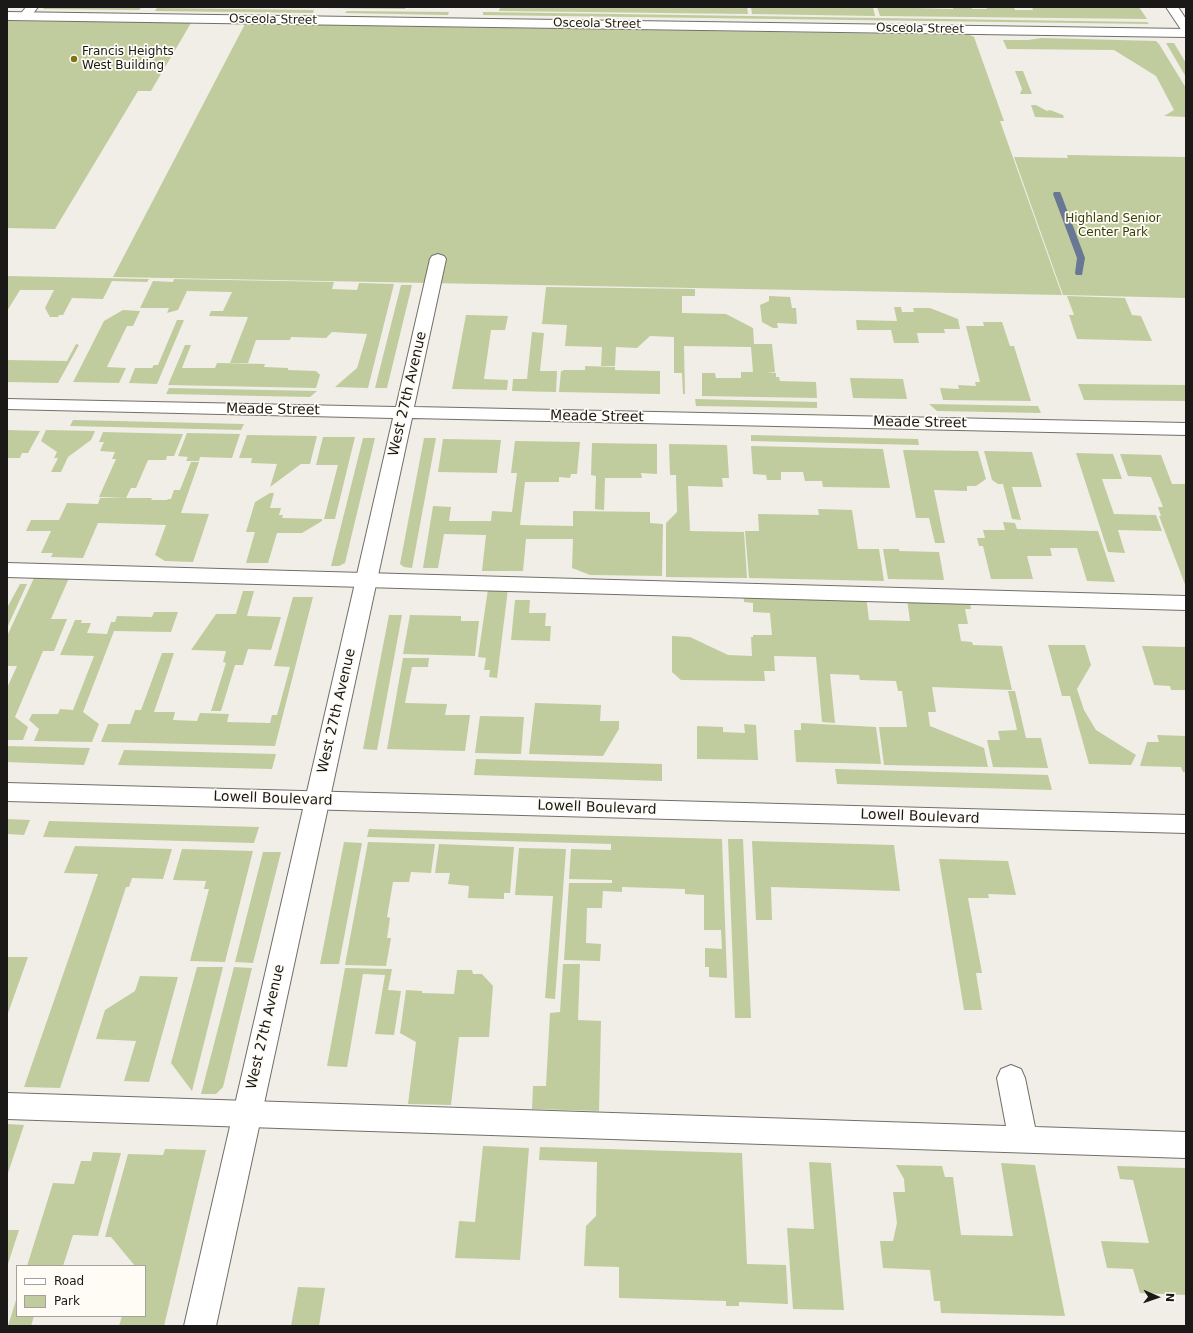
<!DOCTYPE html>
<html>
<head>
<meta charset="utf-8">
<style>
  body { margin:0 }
  #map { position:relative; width:1193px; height:1333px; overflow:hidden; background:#f1eee7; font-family:"DejaVu Sans",sans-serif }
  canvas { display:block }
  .frame { position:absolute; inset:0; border:8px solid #1a1917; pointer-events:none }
  .legend { position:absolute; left:16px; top:1265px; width:130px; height:52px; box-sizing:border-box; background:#fefcf4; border:1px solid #a3a19c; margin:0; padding:5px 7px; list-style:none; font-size:12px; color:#1a1917 }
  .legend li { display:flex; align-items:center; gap:8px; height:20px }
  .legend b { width:20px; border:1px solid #a3a19c }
  .north { position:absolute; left:1137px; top:1277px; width:40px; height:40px; -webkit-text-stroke:3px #fefcf4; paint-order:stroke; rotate:92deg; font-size:11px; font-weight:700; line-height:16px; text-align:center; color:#1a1917 }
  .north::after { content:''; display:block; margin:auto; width:14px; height:18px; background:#1a1917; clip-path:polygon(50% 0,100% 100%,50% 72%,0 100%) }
</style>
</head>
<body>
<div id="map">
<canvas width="1193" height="1333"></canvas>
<div class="frame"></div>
<ul class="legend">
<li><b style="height:5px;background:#fff"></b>Road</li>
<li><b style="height:11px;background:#c0cc9d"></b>Park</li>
</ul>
<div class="north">N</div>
</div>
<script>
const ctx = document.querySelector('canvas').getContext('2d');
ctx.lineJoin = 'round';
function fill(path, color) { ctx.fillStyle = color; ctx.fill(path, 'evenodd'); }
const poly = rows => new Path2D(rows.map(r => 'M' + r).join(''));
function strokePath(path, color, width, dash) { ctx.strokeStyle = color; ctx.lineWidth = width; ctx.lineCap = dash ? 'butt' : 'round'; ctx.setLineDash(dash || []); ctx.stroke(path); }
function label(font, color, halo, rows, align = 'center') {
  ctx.font = font + ' "DejaVu Sans",sans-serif'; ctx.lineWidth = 3.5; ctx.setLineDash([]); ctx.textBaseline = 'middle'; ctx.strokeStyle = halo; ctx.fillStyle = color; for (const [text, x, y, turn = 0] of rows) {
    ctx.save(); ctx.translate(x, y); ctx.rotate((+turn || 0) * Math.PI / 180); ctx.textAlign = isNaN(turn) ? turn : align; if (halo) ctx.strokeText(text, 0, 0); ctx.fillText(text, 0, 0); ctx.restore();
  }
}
fill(poly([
  [42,7,84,7,141,8,139,10,44,9],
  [246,7,406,7,405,9],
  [500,7,747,7,748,14,499,11],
  [751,7,873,7,875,16,752,14],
  [877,7,953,9,953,7,971,7,972,9,987,9,986,7,1005,7,1014,8,1015,10,1033,10,1032,7,1139,7,1147,19,880,16],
  [157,8,314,10,313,13,155,11],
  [347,11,449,12,448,15,345,13],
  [483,12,1147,22,1149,24,483,15],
  [7,21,191,23,151,91,138,91,55,229,7,228],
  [245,24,970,35,974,37,1004,121,1000,121,1062,295,113,277],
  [1042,38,1156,41,1159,44,1186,88,1186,117,1164,116,1174,110,1156,76,1114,50,1007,49,1003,40,1028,40],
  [1166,43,1174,43,1186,63,1186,77],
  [1015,71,1023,71,1032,94,1020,94,1022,89],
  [1031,105,1036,105,1047,111,1050,110,1063,115,1064,118,1035,117],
  [1067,155,1186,157,1186,298,1063,295,1014,157,1068,158],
  [7,276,149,279,147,282,112,281,103,299,72,298,63,315,59,315,58,317,50,317,45,308,54,290,20,290,7,311],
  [174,279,334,282,332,289,357,290,359,283,394,284,368,388,335,387,357,368,367,334,332,332,326,338,291,337,290,340,256,340,248,363,230,363,248,317,209,316,211,311,223,311,232,292,187,291,178,310,167,313,169,308,140,308,153,281,173,282],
  [401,285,412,285,387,388,375,388],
  [546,287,695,289,695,296,682,296,682,313,726,314,753,328,754,344,772,344,775,372,766,372,776,373,776,377,779,377,780,381,816,382,817,398,702,396,702,373,715,373,716,378,741,378,741,372,753,372,751,347,684,346,685,394,683,394,682,373,674,373,674,337,650,336,637,348,616,347,615,366,601,366,602,347,565,346,567,325,542,324],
  [769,296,790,297,792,308,796,308,797,324,777,323,778,328,773,328,762,322,760,305,769,301],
  [1067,296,1125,298,1132,315,1141,316,1152,341,1077,339,1069,315,1074,315],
  [894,307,901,307,902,312,914,312,913,308,930,308,958,319,960,329,944,329,945,333,917,333,919,343,894,343,891,330,857,330,856,320,897,321],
  [123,310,140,311,133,326,127,326,107,367,126,368,119,383,73,382,104,321],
  [466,315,508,316,505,330,491,330,484,379,508,380,507,390,452,389],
  [177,320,184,320,157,384,129,383,135,368,152,368,154,365,158,365],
  [983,322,1002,322,1010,346,1014,346,1031,401,943,400,940,388,959,389,958,385,976,386,975,382,980,382,966,326,984,326],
  [532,332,544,333,540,371,557,371,556,392,512,391,513,379,527,379],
  [76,344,79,345,58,383,7,382,7,360,67,361],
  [185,345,191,345,182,368,215,368,217,363,265,364,264,367,288,368,288,370,316,371,320,375,316,388,168,385],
  [585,366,615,367,615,370,660,371,660,394,559,392,561,371,563,371,563,370,585,370],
  [850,378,903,379,907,399,853,398],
  [1078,384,1186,385,1186,401,1084,400],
  [169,388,317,391,310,397,166,394],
  [695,399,817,402,817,408,696,406],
  [929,404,1038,406,1041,413,937,411],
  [73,420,244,424,241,430,70,426],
  [7,430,40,431,28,453,22,453,20,458,7,458],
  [46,430,95,431,91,440,68,457,61,472,51,472,58,458,54,458,57,452,41,441],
  [103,432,183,434,174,456,167,456,166,460,148,460,136,488,131,488,126,498,152,498,151,500,167,500,168,499,171,499,174,490,180,490,191,462,199,462,181,513,209,514,193,562,165,561,155,555,166,525,98,523,83,558,51,557,53,553,41,553,51,531,26,531,31,520,59,520,67,503,98,504,100,498,126,498,99,497,116,459,112,459,115,452,100,451,104,442,99,442],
  [187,433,240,434,232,458,200,457,199,461,186,461,188,457,178,456],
  [247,435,317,436,310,464,301,464,270,487,277,464,251,463,252,458,239,458],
  [751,435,918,439,919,445,751,441],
  [323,437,355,437,335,519,324,519,338,465,316,465],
  [363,438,375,438,345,563,339,566,331,566],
  [424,438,436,438,412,568,404,567,400,564],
  [443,439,501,440,497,473,438,472],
  [515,441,580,442,577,474,571,474,570,478,559,477,559,482,525,482,520,525,573,526,573,511,650,512,650,523,663,524,662,576,590,575,572,568,573,539,526,539,523,571,482,571,486,535,444,534,438,568,423,568,433,506,451,507,449,521,491,521,492,511,512,512,517,473,511,473],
  [592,443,657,444,657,474,641,473,642,478,605,478,604,510,595,509,596,476,591,475],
  [669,444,727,445,729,478,722,478,723,487,688,486,690,531,744,532,747,578,666,577,666,523,677,512,676,475,670,475],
  [751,446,883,449,890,488,823,487,822,481,805,481,803,472,781,472,781,480,767,480,766,475,753,474],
  [903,450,978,451,986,479,976,486,967,486,967,491,934,490,945,543,935,543,929,518,916,518],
  [984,451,1032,452,1042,487,1012,487,1021,520,1012,519,1003,484,998,484,992,480],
  [1076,453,1113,454,1122,479,1102,479,1114,514,1156,515,1162,531,1118,530,1125,553,1108,552],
  [1120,454,1161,455,1172,484,1186,484,1186,587,1159,516,1161,516,1158,507,1163,507,1151,477,1128,476],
  [270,493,274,493,270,508,281,508,279,515,283,515,282,518,322,519,322,521,302,533,277,533,268,563,246,563,255,532,246,532,255,502],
  [818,509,852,510,858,549,879,549,884,581,749,578,745,531,759,531,758,514,819,515],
  [1003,522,1015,523,1017,529,1098,531,1115,582,1087,581,1077,548,1050,548,1052,556,1027,556,1033,579,991,579,983,546,979,546,977,538,985,538,983,530,1005,530],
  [883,549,899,549,899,551,939,552,944,580,888,579],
  [34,578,69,578,51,619,67,619,54,651,43,651,15,717,28,727,23,740,7,740,7,688,17,666,7,666,7,636],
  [20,584,27,584,7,628,7,608],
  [488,589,508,589,497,678,489,677,490,670,484,670,486,658,478,657],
  [243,591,254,591,247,616,281,617,271,650,248,649,243,665,235,665,221,711,211,711,226,663,223,662,226,651,191,650,216,614,236,614],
  [743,593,866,596,869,620,910,621,907,599,970,601,971,609,965,609,968,624,958,624,961,641,972,642,973,645,1002,646,1012,690,932,687,936,712,928,712,930,726,984,748,988,767,884,765,879,727,907,727,902,691,898,691,896,681,860,680,859,675,830,674,835,723,822,722,816,657,774,656,775,671,764,671,765,681,681,680,672,672,672,636,690,637,728,655,752,656,751,637,753,637,753,635,772,635,770,613,753,612,753,603,744,602],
  [293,597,313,597,275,746,101,742,108,724,130,724,135,710,141,710,162,653,174,653,154,712,175,712,173,720,197,721,200,713,229,714,227,722,270,723,272,715,277,715,290,667,274,666],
  [515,600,530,600,529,613,546,613,545,626,551,626,550,641,511,640],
  [154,612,178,612,171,632,114,631,83,712,99,724,92,742,34,741,39,729,29,720,32,714,58,714,60,709,73,710,94,656,60,655,75,620,82,620,81,623,91,623,87,633,107,634,111,622,115,622,117,616,152,617],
  [389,615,402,615,377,750,363,749],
  [410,615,461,616,461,621,479,621,475,656,403,654],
  [1048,645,1085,645,1091,665,1077,689,1084,710,1096,730,1136,755,1131,765,1089,764,1070,696,1062,696],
  [1142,646,1186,647,1186,690,1171,690,1170,686,1154,685],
  [403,658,429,658,428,667,412,667,405,703,447,704,445,715,470,715,465,751,387,749],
  [1008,691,1015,691,1026,738,1041,738,1048,768,993,767,987,740,1000,740,998,731,1017,730],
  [535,703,601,705,600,721,619,721,619,729,603,756,529,754],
  [480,716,524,717,521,754,475,753],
  [801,723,876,727,881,764,796,762,794,730,801,730],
  [744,724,756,725,758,760,697,759,697,726,723,727,723,732,745,733],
  [1157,735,1186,736,1186,772,1183,772,1181,767,1140,766,1147,742,1159,742],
  [7,746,90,748,84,765,7,762],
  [124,750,276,754,272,769,118,765],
  [476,759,662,764,662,781,474,775],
  [835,769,1048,775,1052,790,837,784],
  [7,819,30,820,24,835,7,834],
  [49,821,259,827,254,843,43,837],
  [369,829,722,839,727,978,709,977,709,967,705,967,705,948,722,949,721,930,704,930,704,895,685,894,685,889,622,887,622,892,603,891,602,908,587,908,586,943,601,944,600,961,564,960,569,883,612,883,612,880,569,879,571,849,611,850,611,844,367,837],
  [728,839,743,839,751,1018,735,1018],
  [752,841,894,845,900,891,771,887,772,920,756,920],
  [344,842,362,843,339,964,320,964],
  [368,842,435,844,431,873,411,872,409,882,393,882,387,917,390,918,387,938,391,938,386,966,345,965],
  [439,844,514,847,510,893,504,893,504,899,468,898,469,886,448,884,450,873,435,873],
  [75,846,172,849,163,879,132,878,129,887,126,887,60,1088,24,1087,98,874,64,873],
  [519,848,566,849,555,999,545,998,553,896,515,895],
  [182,849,253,851,225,962,190,961,209,889,204,889,206,881,173,880],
  [263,852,281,852,253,963,235,962],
  [939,859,1008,861,1016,895,988,894,989,898,968,898,982,973,976,973,982,1010,964,1010],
  [7,957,28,957,7,1016],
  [563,964,580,964,578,1020,601,1021,599,1111,532,1109,533,1086,546,1086,550,1013,560,1012],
  [197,967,223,967,192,1091,171,1063],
  [234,967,252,968,223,1087,216,1094,201,1094],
  [345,968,392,969,388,990,401,991,394,1035,375,1034,385,975,363,974,347,1067,327,1066],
  [457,970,472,970,473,974,482,974,493,986,489,1037,459,1037,451,1105,408,1104,416,1042,400,1033,406,990,422,991,422,993,454,994],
  [140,976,178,977,149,1082,124,1081,136,1041,96,1039,105,1010,135,991],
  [7,1124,24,1125,7,1176],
  [483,1146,529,1148,520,1260,455,1258,459,1221,475,1222],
  [540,1147,742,1153,747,1264,786,1265,788,1304,739,1302,739,1306,726,1306,726,1301,619,1298,619,1267,584,1266,586,1226,596,1216,597,1162,539,1160],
  [165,1149,206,1150,164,1326,119,1326,122,1316,145,1316,145,1266,135,1266,111,1237,105,1237,128,1154,163,1155],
  [93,1152,121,1153,98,1236,73,1235,63,1266,27,1266,53,1183,74,1184,81,1161,91,1161],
  [809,1162,831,1163,844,1310,793,1309,787,1228,814,1229],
  [1001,1163,1035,1165,1065,1316,941,1313,940,1301,934,1301,930,1270,883,1268,880,1241,893,1241,897,1223,893,1192,905,1192,904,1179,896,1165,942,1166,945,1177,953,1177,961,1235,1013,1236],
  [1117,1166,1186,1168,1186,1295,1140,1293,1133,1269,1107,1268,1101,1241,1149,1243,1133,1180,1120,1179],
  [7,1230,19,1230,7,1267],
  [298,1287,325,1288,319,1326,291,1326],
  [17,1297,17,1316,34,1316,31,1326,8,1326]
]), '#c0cc9d');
fill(poly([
  [1054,192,1060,192,1061,194,1085,258,1082,275,1076,275,1075,273,1077,258,1053,194,1054,192]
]), '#687894');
const service = poly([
  [26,7,38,7,28,20,20,20,18,17,26,7],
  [7,563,1186,596,1186,610,7,577,7,563],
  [1011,1065,1021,1069,1025,1078,1035,1127,1186,1132,1186,1158,7,1119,7,1093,1006,1126,997,1078,1001,1069,1011,1065]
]);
const minor = poly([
  [7,12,1186,29,1186,37,7,20,7,12],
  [438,254,444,256,446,259,414,407,1186,423,1186,435,412,418,216,1326,184,1326,393,418,7,409,7,399,396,407,430,259,432,256,438,254]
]);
const tertiary = poly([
  [1166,7,1178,7,1186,19,1186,32,1182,31,1166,7],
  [7,783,1186,815,1186,833,7,801,7,783]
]);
strokePath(service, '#716f68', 2);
strokePath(minor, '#716f68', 2);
strokePath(tertiary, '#716f68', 2);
fill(service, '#fff');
fill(minor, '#fff');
fill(tertiary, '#fff');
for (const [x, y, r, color] of [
  [74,59,4,"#827315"]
]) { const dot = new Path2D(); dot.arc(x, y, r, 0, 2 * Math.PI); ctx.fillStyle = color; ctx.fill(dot); strokePath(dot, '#fefcf4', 1.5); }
label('12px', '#1a1917', '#fefcf4', [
  ["Osceola Street",273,20,1],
  ["Osceola Street",597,24,1],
  ["Osceola Street",920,29,1]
]);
label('12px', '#1a1917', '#fefcf4', [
  ["Francis Heights",82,52],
  ["West Building",82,66]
], 'left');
label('12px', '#353f06', '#fefcf4', [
  ["Highland Senior",1113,219],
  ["Center Park",1113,233]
]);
label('14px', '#1a1917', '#fefcf4', [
  ["West 27th Avenue",408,394,-77],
  ["Meade Street",273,410,1],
  ["Meade Street",597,417,1],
  ["Meade Street",920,423,1],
  ["West 27th Avenue",337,711,-77],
  ["Lowell Boulevard",273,799,2],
  ["Lowell Boulevard",597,808,2],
  ["Lowell Boulevard",920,817,2],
  ["West 27th Avenue",266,1027,-77]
]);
</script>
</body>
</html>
